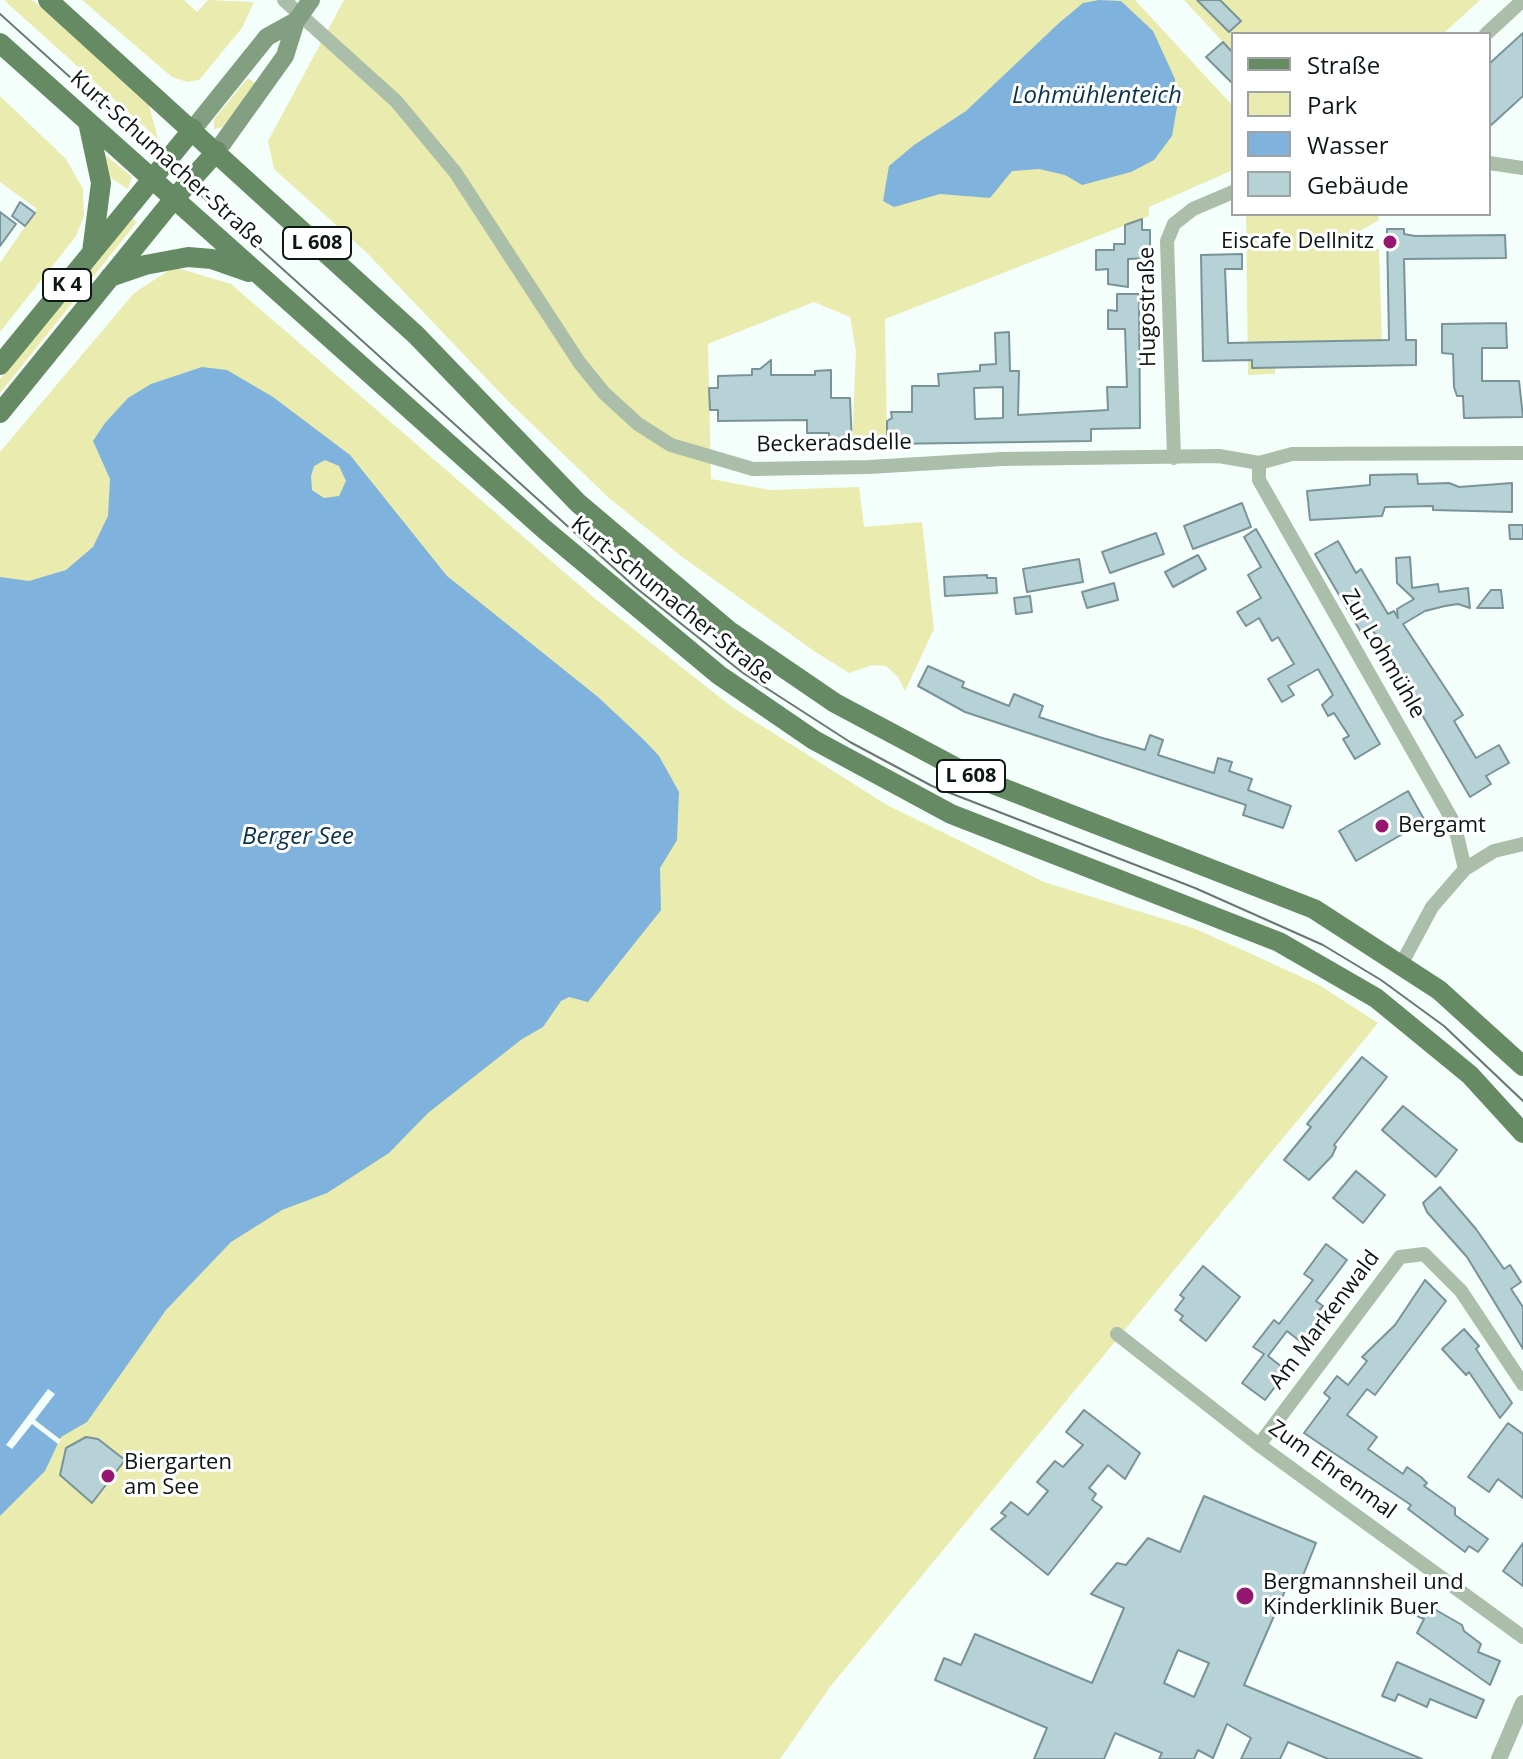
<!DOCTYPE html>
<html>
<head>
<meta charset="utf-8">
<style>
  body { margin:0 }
  #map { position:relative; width:1523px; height:1759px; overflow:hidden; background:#f4fffc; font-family:"Open Sans",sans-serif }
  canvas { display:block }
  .legend { position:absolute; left:1231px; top:32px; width:260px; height:184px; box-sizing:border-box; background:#fff; border:2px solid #9ea2a1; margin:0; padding:10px 14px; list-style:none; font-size:24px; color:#0d1714 }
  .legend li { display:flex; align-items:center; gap:16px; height:40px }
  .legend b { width:40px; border:2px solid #9ea2a1 }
</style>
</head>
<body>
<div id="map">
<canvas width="1523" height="1759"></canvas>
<ul class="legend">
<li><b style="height:10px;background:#668a64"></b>Straße</li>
<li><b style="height:22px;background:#e9ecae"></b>Park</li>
<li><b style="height:22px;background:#7fb2dc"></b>Wasser</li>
<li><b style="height:22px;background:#b6d2d7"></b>Gebäude</li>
</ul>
</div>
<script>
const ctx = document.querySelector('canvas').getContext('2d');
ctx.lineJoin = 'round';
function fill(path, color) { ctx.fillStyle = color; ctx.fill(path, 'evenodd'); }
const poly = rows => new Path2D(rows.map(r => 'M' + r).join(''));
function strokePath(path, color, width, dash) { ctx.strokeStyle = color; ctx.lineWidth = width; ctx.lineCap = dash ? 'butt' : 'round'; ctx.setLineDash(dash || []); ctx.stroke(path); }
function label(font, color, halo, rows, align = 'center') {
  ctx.font = font + ' "Open Sans",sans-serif'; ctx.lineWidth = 6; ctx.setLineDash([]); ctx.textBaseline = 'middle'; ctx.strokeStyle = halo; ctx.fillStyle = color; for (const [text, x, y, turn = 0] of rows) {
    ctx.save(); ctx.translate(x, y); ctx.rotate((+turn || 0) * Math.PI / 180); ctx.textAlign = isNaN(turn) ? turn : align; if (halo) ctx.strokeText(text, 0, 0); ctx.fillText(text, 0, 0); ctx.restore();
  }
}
fill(poly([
  [4,0,31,0,42,7,149,105,158,139],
  [82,0,184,0,197,12,208,0,254,2,242,28,199,80,187,82,172,77],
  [344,0,1135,0,1233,106,1233,170,1149,207,1149,216,885,319,887,444,852,445,856,351,850,317,814,302,708,344,711,479,770,490,859,487,864,527,922,522,934,629,905,691,898,677,886,666,872,665,849,673,814,651,681,556,609,498,507,400,366,252,274,169,268,141],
  [1184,0,1480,0,1443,34,1233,34,1233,79,1230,75,1226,79,1207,58,1223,42],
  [248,78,255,83,223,127,214,129,214,119],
  [0,96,66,159,83,189,84,216,76,236,0,332,0,263,37,209,0,182],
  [103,153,132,177,128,189,106,175],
  [1246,214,1378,214,1379,220,1358,232,1357,250,1379,249,1382,341,1275,367,1275,374,1248,375],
  [132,218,137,222,0,393,0,379],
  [174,267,231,284,593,597,732,707,887,805,1044,882,1193,928,1245,951,1319,985,1378,1023,830,1687,780,1759,0,1759,0,452,134,293]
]), '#e9ecae');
fill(poly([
  [1099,0,1121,1,1153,31,1175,79,1177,107,1172,136,1154,160,1131,172,1082,185,1065,175,1039,169,1012,171,990,198,940,194,894,207,883,201,889,166,914,145,966,111,1059,23,1083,3],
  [202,367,227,370,273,397,350,455,447,576,598,697,644,740,659,756,679,792,677,840,660,868,661,910,588,1002,569,997,561,1001,543,1027,522,1039,428,1113,389,1153,327,1193,282,1210,231,1242,166,1310,87,1422,61,1437,45,1471,0,1516,0,577,29,581,66,570,93,547,108,516,110,479,93,441,105,423,128,398,151,384],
  [325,460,339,466,346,481,339,496,324,498,312,490,311,476,314,466]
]), '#7fb2dc');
fill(poly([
  [48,1389,55,1394,35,1420,61,1440,58,1444,32,1424,12,1449,6,1445]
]), '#f4fffc');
const building = poly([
  [1197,0,1220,0,1241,21,1229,32,1197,0],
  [1523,33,1523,96,1489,127,1489,64,1523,33],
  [1223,42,1233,53,1233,84,1206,57,1223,42],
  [20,202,35,213,25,226,12,216,20,202],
  [0,212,16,224,0,246,0,212],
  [1142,219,1142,230,1150,230,1150,258,1128,259,1128,287,1108,284,1108,269,1096,270,1096,250,1114,250,1114,244,1125,244,1125,225,1142,219],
  [1387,229,1404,229,1404,234,1415,236,1505,235,1506,258,1404,259,1406,340,1416,340,1416,365,1252,368,1252,360,1203,361,1201,255,1242,254,1242,269,1225,269,1228,343,1389,340,1387,229],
  [1117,294,1139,294,1140,428,1091,429,1091,441,887,444,887,421,892,418,891,412,912,412,912,386,939,386,938,374,980,371,980,365,996,364,995,333,1009,332,1010,371,1019,371,1018,415,1108,410,1107,387,1127,387,1125,329,1108,329,1108,310,1117,311,1117,294],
  [1003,387,1003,418,975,419,974,388,1003,387],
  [1506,323,1507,348,1482,348,1482,381,1519,381,1523,417,1464,418,1463,396,1457,396,1454,387,1453,354,1442,353,1442,324,1506,323],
  [771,360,771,375,815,375,815,371,831,370,831,398,850,398,852,445,829,445,829,433,807,433,807,420,718,421,718,410,710,410,709,388,718,388,718,376,752,375,752,369,760,369,771,360],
  [1417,474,1418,484,1449,483,1459,487,1512,483,1512,512,1433,510,1433,506,1385,507,1382,516,1310,520,1307,491,1370,485,1370,475,1417,474],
  [1242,503,1251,527,1193,549,1184,526,1242,503],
  [1509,525,1523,525,1523,539,1510,539,1509,525],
  [1256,529,1380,744,1355,759,1343,739,1349,736,1334,713,1328,716,1322,705,1333,695,1318,669,1288,686,1294,695,1282,702,1268,679,1294,664,1278,637,1272,641,1259,618,1246,626,1237,612,1261,598,1248,575,1261,567,1244,537,1256,529],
  [1156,533,1164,554,1110,573,1102,552,1156,533],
  [1338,541,1356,573,1361,569,1388,614,1394,611,1398,618,1397,609,1414,599,1397,583,1396,558,1410,557,1412,588,1438,584,1439,592,1468,588,1470,608,1458,604,1445,606,1425,611,1403,624,1463,715,1454,721,1476,758,1499,745,1509,763,1486,776,1491,784,1470,797,1372,629,1362,634,1315,554,1338,541],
  [1198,555,1206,569,1173,587,1165,572,1198,555],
  [1079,559,1083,582,1027,592,1023,569,1079,559],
  [987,575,987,578,996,578,997,593,945,596,944,577,987,575],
  [1114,583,1118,600,1087,608,1082,592,1114,583],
  [1491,590,1501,590,1503,608,1477,608,1491,590],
  [1030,596,1032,612,1016,614,1014,598,1030,596],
  [928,666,964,682,962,687,1009,706,1014,694,1043,706,1039,717,1099,737,1145,750,1150,735,1163,740,1158,755,1214,773,1218,758,1232,762,1229,771,1252,779,1248,790,1291,806,1283,828,1243,815,1246,805,965,712,918,686,928,666],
  [1408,791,1425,821,1356,861,1339,831,1408,791],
  [1362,1057,1387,1077,1334,1145,1336,1147,1332,1156,1309,1180,1284,1160,1311,1127,1307,1124,1362,1057],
  [1403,1106,1457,1150,1436,1177,1382,1130,1403,1106],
  [1356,1171,1385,1195,1363,1223,1333,1198,1356,1171],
  [1440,1187,1476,1229,1504,1269,1510,1265,1521,1282,1511,1289,1523,1307,1523,1349,1467,1257,1427,1212,1423,1203,1440,1187],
  [1326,1244,1347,1260,1316,1301,1323,1306,1318,1312,1327,1319,1306,1346,1287,1331,1268,1356,1287,1371,1265,1400,1242,1383,1264,1354,1253,1347,1274,1320,1279,1324,1313,1280,1304,1274,1326,1244],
  [1203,1266,1240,1297,1206,1341,1180,1320,1183,1316,1175,1310,1184,1298,1180,1295,1203,1266],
  [1425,1280,1446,1301,1375,1395,1367,1389,1347,1415,1377,1437,1368,1449,1403,1474,1407,1467,1421,1477,1427,1483,1424,1486,1455,1508,1455,1515,1488,1539,1478,1552,1469,1546,1465,1552,1408,1509,1411,1505,1304,1433,1330,1398,1324,1393,1337,1376,1348,1385,1367,1361,1362,1357,1395,1325,1425,1280],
  [1464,1329,1479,1346,1476,1349,1512,1403,1500,1418,1469,1372,1466,1375,1442,1349,1464,1329],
  [1084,1410,1140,1453,1125,1479,1108,1465,1089,1488,1096,1494,1092,1500,1102,1507,1048,1575,991,1529,1006,1516,1001,1513,1011,1502,1028,1515,1048,1491,1037,1482,1055,1461,1063,1467,1083,1445,1066,1432,1084,1410],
  [1508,1423,1523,1434,1523,1498,1498,1479,1489,1492,1468,1477,1508,1423],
  [86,1437,98,1439,125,1460,92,1503,60,1475,66,1448,86,1437],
  [1204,1496,1316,1543,1300,1583,1290,1579,1244,1685,1422,1759,1328,1759,1288,1742,1280,1759,1241,1759,1251,1738,1227,1724,1213,1758,1198,1750,1194,1759,1159,1759,1162,1753,1115,1733,1104,1759,1034,1759,1047,1728,935,1680,944,1658,961,1665,975,1634,1092,1683,1124,1608,1091,1594,1117,1563,1126,1565,1148,1538,1180,1552,1204,1496],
  [1178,1650,1209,1663,1194,1697,1164,1683,1178,1650],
  [1523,1543,1523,1586,1503,1571,1523,1543],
  [1422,1602,1462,1625,1464,1631,1481,1644,1478,1652,1500,1661,1490,1685,1417,1633,1424,1619,1417,1616,1422,1602],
  [1397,1662,1484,1700,1476,1718,1430,1699,1427,1707,1398,1694,1395,1701,1382,1696,1397,1662]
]);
fill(building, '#b6d2d7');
strokePath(building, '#799398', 2);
strokePath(poly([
  [284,0,396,101,455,172,579,362,604,393,638,424,671,445,753,469,869,467,1002,459,1219,456,1259,463,1292,454,1523,453],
  [1486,34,1523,0],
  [1489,163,1523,168],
  [1174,458,1167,241,1174,224,1193,209,1233,192],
  [1259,463,1259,480,1454,823,1465,869],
  [1402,963,1432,907,1465,869,1494,851,1523,844],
  [1117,1334,1259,1445,1523,1637],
  [1259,1445,1400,1257,1424,1254,1461,1291,1523,1384]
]), '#aabea9', 14);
strokePath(poly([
  [1499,1759,1523,1703]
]), '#aabea9', 16);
strokePath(poly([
  [193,129,267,37,296,21],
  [217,151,285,56,296,21,311,0]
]), '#82a081', 18);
strokePath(poly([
  [48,0,416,335,578,503,728,630,835,703,972,776,1314,909,1439,990,1523,1066],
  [0,43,544,529,719,675,814,740,951,814,1279,942,1376,998,1470,1075,1523,1133],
  [88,122,101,183,92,252],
  [110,277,145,265,188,257,212,259,249,272],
  [0,365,193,129],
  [0,413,173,200,217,151]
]), '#668a64', 20);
strokePath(poly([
  [0,14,635,587,743,673,850,742,932,786,1195,888,1323,945,1381,980,1444,1026,1523,1101]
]), '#6b7572', 2);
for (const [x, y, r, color] of [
  [1390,242,8,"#951770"],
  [1382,826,8,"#951770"],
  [108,1476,8,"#951770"],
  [1245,1596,10,"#951770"]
]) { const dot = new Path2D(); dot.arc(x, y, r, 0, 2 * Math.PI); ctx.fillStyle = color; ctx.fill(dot); strokePath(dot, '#fff', 3); }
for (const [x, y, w] of [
  [317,243,68],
  [67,285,48],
  [971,776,68]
]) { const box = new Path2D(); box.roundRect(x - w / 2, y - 16, w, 32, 6); ctx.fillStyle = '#fff'; ctx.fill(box); strokePath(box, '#0d1714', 2); }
label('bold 20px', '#0d1714', null, [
  ["L 608",317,243],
  ["K 4",67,285],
  ["L 608",971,776]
]);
label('22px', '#0d1714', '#fff', [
  ["Kurt-Schumacher-Straße",167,160,42],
  ["Hugostraße",1148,307,-91],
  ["Beckeradsdelle",834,444,-1],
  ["Kurt-Schumacher-Straße",672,601,39],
  ["Zur Lohmühle",1383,654,60],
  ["Am Markenwald",1325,1320,-53],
  ["Zum Ehrenmal",1332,1470,36]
]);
label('22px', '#0d1714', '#fff', [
  ["Eiscafe Dellnitz",1374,242,"right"],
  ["Bergamt",1398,826],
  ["Biergarten",124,1463],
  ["am See",124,1488],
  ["Bergmannsheil und",1263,1583],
  ["Kinderklinik Buer",1263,1608]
], 'left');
label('italic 24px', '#09324f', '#fff', [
  ["Lohmühlenteich",1097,96],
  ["Berger See",298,837]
]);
</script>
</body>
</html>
